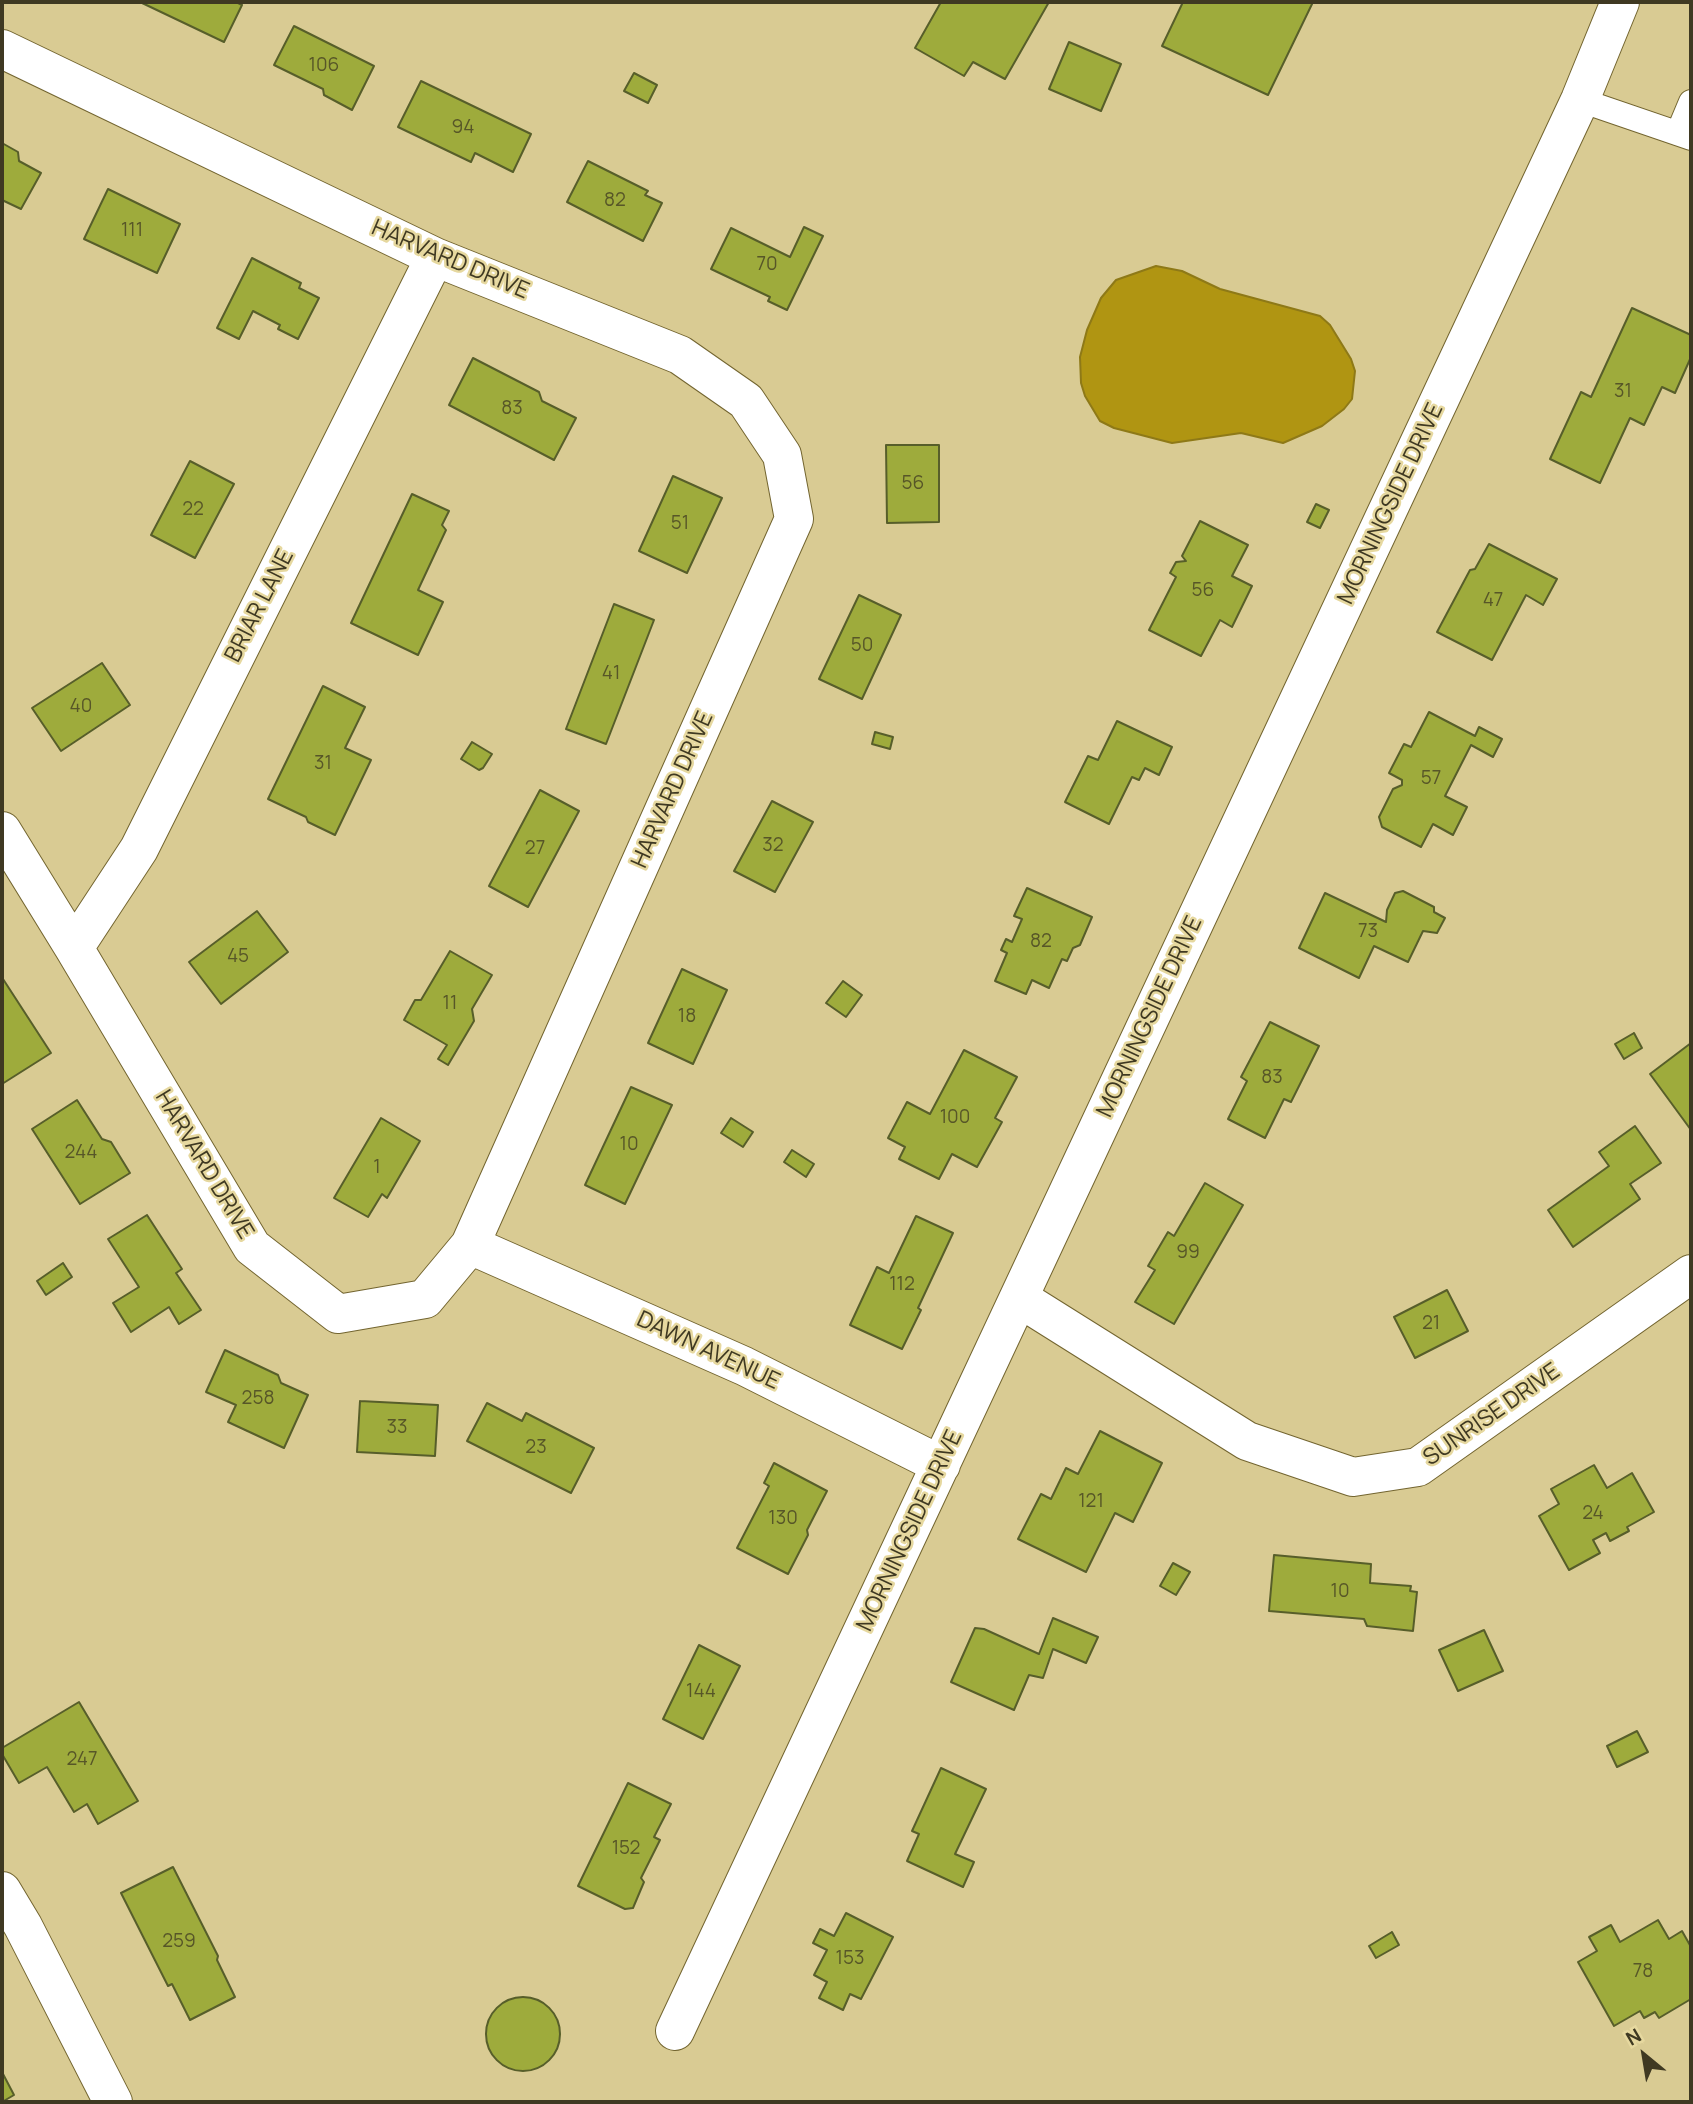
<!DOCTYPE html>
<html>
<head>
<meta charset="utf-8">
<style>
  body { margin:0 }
  #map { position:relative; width:1693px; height:2104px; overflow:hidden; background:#d9cb93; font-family:Manrope,sans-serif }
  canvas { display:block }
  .frame { position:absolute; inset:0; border:4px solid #3f3922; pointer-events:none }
  .north { position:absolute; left:1609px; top:2020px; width:70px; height:70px; -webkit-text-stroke:5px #e6d89f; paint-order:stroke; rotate:330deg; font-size:19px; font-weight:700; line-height:28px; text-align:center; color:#3f3922 }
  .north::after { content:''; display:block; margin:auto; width:24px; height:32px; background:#3f3922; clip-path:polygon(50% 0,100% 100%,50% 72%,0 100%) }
</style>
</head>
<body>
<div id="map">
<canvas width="1693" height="2104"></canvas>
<div class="frame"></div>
<div class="north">N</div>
</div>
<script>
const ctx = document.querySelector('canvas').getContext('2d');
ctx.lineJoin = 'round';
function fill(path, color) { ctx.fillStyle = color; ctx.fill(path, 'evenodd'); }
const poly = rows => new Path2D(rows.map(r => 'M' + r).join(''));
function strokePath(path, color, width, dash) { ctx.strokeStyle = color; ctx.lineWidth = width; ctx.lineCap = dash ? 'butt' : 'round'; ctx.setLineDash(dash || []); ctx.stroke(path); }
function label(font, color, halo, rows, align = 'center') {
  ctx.font = font + ' Manrope,sans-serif'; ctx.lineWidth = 5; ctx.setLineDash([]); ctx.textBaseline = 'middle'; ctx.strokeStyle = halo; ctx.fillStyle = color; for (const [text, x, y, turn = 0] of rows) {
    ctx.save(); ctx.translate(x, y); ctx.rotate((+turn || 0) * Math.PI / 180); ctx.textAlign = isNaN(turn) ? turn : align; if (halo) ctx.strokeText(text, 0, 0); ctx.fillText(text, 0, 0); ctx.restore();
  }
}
const water = poly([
  [1156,266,1182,271,1220,289,1320,316,1330,325,1351,359,1355,371,1352,399,1344,409,1322,426,1283,443,1241,433,1172,443,1114,428,1100,421,1085,396,1081,383,1080,357,1087,330,1101,298,1116,280,1156,266]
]);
fill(water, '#b09512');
strokePath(water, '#8e7917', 2);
const building = poly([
  [140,2,236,2,242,5,224,42,140,2],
  [941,2,1049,2,1005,79,973,62,964,76,915,48,941,2],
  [1183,2,1313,2,1268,95,1162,46,1183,2],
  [294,26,374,66,352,110,324,95,323,89,274,65,294,26],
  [1069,42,1121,64,1101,111,1049,89,1069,42],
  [634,73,657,85,648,103,624,91,634,73],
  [421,81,531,134,513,172,475,153,471,162,398,127,421,81],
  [2,143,18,152,19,161,41,173,21,209,2,200,2,143],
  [588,161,648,191,645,195,662,203,643,241,567,202,588,161],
  [108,189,180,224,157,273,84,239,108,189],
  [804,227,823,236,787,310,768,301,770,297,711,269,731,228,790,257,804,227],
  [252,258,301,283,299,288,319,298,298,339,278,329,280,325,253,311,239,339,217,328,252,258],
  [1632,308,1691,335,1691,357,1675,393,1662,387,1644,425,1630,418,1600,483,1550,459,1581,392,1591,397,1632,308],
  [473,358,539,392,542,401,576,418,554,460,449,405,473,358],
  [886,445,939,445,939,522,887,523,886,445],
  [190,461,234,484,195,558,151,535,190,461],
  [673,476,722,498,687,573,639,551,673,476],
  [412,494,449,511,442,525,446,530,418,590,443,602,418,655,351,623,412,494],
  [1316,504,1329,510,1320,528,1307,522,1316,504],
  [1200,521,1248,545,1232,576,1252,586,1232,627,1220,620,1201,656,1149,630,1176,577,1170,573,1176,562,1186,561,1182,556,1200,521],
  [1489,544,1557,579,1543,605,1526,595,1492,660,1437,632,1470,570,1475,569,1489,544],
  [859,595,901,615,862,699,819,679,859,595],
  [614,604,654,620,606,744,566,729,614,604],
  [102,663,130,705,61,751,32,708,102,663],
  [323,686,365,707,345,748,371,760,335,835,308,822,306,817,268,799,323,686],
  [1429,712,1475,736,1479,727,1502,739,1493,757,1471,745,1445,796,1467,807,1453,835,1433,824,1421,847,1382,827,1379,817,1393,789,1402,785,1402,780,1389,773,1404,744,1411,747,1429,712],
  [1117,721,1172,747,1159,775,1145,768,1139,780,1132,777,1109,824,1065,802,1088,756,1098,760,1117,721],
  [875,732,893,737,890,749,872,744,875,732],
  [472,742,492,754,483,768,479,770,461,759,472,742],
  [540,790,579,811,528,907,489,886,540,790],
  [772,801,813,822,775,892,734,871,772,801],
  [1027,888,1092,917,1080,945,1073,948,1067,961,1062,959,1049,988,1032,980,1026,994,995,981,1007,953,1001,950,1006,939,1012,942,1022,919,1014,916,1027,888],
  [1403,891,1434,907,1434,912,1445,918,1437,933,1423,931,1408,962,1374,946,1359,978,1299,948,1325,893,1386,922,1387,910,1395,893,1403,891],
  [257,911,288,952,221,1004,189,962,257,911],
  [450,951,492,975,472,1009,474,1021,448,1065,438,1059,447,1045,404,1020,415,1000,421,1000,450,951],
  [682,969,727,990,693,1064,648,1043,682,969],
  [3,979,51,1053,2,1084,2,980,3,979],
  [843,981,862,995,846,1017,826,1003,843,981],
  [1270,1022,1319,1046,1291,1102,1284,1099,1265,1138,1228,1119,1247,1081,1241,1077,1270,1022],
  [1634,1033,1642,1048,1624,1059,1615,1044,1634,1033],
  [1691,1043,1691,1130,1650,1074,1691,1043],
  [964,1050,1017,1077,995,1118,1002,1122,977,1167,952,1154,939,1179,899,1159,905,1147,888,1138,907,1102,930,1114,964,1050],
  [631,1087,672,1105,625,1204,585,1185,631,1087],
  [77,1100,102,1139,111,1142,130,1173,80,1204,32,1129,77,1100],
  [381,1118,420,1141,387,1198,382,1194,368,1217,334,1198,381,1118],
  [731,1118,753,1132,743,1147,721,1133,731,1118],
  [1635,1126,1661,1163,1630,1184,1640,1199,1573,1247,1548,1210,1609,1166,1599,1152,1635,1126],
  [792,1150,814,1164,806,1177,784,1162,792,1150],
  [1205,1183,1243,1205,1174,1324,1135,1302,1155,1270,1148,1266,1168,1232,1174,1236,1205,1183],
  [147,1215,182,1269,176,1273,201,1310,179,1324,169,1307,131,1332,113,1303,139,1287,108,1239,147,1215],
  [916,1216,953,1233,918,1308,921,1310,902,1349,850,1325,877,1267,889,1273,916,1216],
  [63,1263,72,1277,46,1295,37,1281,63,1263],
  [1447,1290,1468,1331,1415,1358,1394,1317,1447,1290],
  [225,1350,278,1375,281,1383,308,1395,284,1448,228,1422,236,1405,206,1392,225,1350],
  [360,1401,438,1405,435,1456,357,1452,360,1401],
  [487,1403,522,1421,526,1413,594,1448,571,1493,467,1441,487,1403],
  [1100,1431,1162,1463,1133,1522,1115,1513,1086,1572,1018,1539,1041,1494,1051,1499,1066,1468,1078,1474,1100,1431],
  [774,1463,827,1491,807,1530,808,1535,788,1574,737,1548,769,1486,764,1483,774,1463],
  [1594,1465,1607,1488,1632,1473,1654,1512,1627,1527,1629,1531,1610,1541,1606,1533,1593,1540,1600,1553,1569,1570,1539,1516,1559,1504,1551,1489,1594,1465],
  [1274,1555,1371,1564,1370,1583,1411,1586,1410,1591,1417,1592,1413,1631,1367,1626,1364,1619,1269,1611,1274,1555],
  [1173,1563,1190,1572,1176,1595,1160,1586,1173,1563],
  [1053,1618,1098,1637,1086,1663,1053,1649,1043,1678,1029,1675,1014,1710,951,1682,975,1628,984,1629,1039,1654,1053,1618],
  [1484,1630,1503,1671,1458,1691,1439,1650,1484,1630],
  [699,1645,740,1666,703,1739,663,1719,699,1645],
  [79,1702,138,1801,98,1824,87,1804,74,1812,47,1767,19,1783,2,1754,2,1748,79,1702],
  [1637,1731,1648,1752,1617,1767,1607,1746,1637,1731],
  [941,1768,986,1789,955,1854,974,1862,963,1887,907,1861,919,1834,912,1831,941,1768],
  [628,1783,671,1804,654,1837,660,1840,641,1878,644,1882,633,1908,625,1909,578,1886,628,1783],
  [173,1867,218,1956,217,1960,235,1997,190,2020,172,1984,168,1986,121,1893,173,1867],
  [846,1913,893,1937,861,1999,850,1994,843,2010,819,1998,827,1982,814,1975,827,1950,813,1943,820,1929,834,1936,846,1913],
  [1658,1920,1669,1939,1682,1931,1691,1947,1691,1999,1659,2018,1655,2012,1644,2018,1640,2011,1614,2026,1578,1962,1597,1951,1589,1937,1611,1925,1620,1942,1658,1920],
  [1392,1932,1399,1945,1376,1958,1369,1946,1392,1932],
  '486 2034a37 37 0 1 1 74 0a37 37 0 1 1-74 0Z',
  [2,2072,14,2095,2,2102,2,2072]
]);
fill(building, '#9eab3c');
strokePath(building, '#575e2a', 2);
const service = poly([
  [1580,100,1691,138],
  [1678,133,1691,102]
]);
const minor = poly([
  [2,49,435,257,680,355,746,401,782,455,794,519,470,1245,425,1299,338,1314,252,1247,74,948,2,831],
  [74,948,139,849,435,257],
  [470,1245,744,1366,941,1465],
  [1019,1298,1247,1441,1353,1477,1418,1467,1691,1274],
  [2,1891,23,1926,113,2102],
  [675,2031,1580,100,1620,2]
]);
strokePath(service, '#736530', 26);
strokePath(minor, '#736530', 40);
strokePath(service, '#fff', 24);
strokePath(minor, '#fff', 38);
label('19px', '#575628', null, [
  ["106",324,66],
  ["94",463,128],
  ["82",615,201],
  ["111",132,231],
  ["70",767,265],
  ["31",1623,392],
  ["83",512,409],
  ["56",913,484],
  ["22",193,510],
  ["51",680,524],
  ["56",1203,591],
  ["47",1493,601],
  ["50",862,646],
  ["41",611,674],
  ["40",81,707],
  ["31",323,764],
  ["57",1431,779],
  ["32",773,846],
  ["27",535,849],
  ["73",1368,932],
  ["82",1041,942],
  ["45",238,957],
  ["11",450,1004],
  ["18",687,1017],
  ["83",1272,1078],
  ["100",955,1118],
  ["10",629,1145],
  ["244",81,1153],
  ["1",377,1168],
  ["99",1188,1253],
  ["112",902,1285],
  ["21",1431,1324],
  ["258",258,1399],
  ["33",397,1428],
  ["23",536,1448],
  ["121",1091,1502],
  ["24",1593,1514],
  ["130",783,1519],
  ["10",1340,1592],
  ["144",701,1692],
  ["247",82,1760],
  ["152",626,1849],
  ["259",179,1942],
  ["153",850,1959],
  ["78",1643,1972]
]);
label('23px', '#3f3922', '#e6d89f', [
  ["HARVARD DRIVE",450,260,23],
  ["MORNINGSIDE DRIVE",1391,504,-65],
  ["BRIAR LANE",260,606,-63],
  ["HARVARD DRIVE",673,790,-66],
  ["MORNINGSIDE DRIVE",1150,1017,-65],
  ["HARVARD DRIVE",204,1165,59],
  ["DAWN AVENUE",708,1351,25],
  ["SUNRISE DRIVE",1492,1415,-35],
  ["MORNINGSIDE DRIVE",910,1531,-65]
]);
</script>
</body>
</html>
